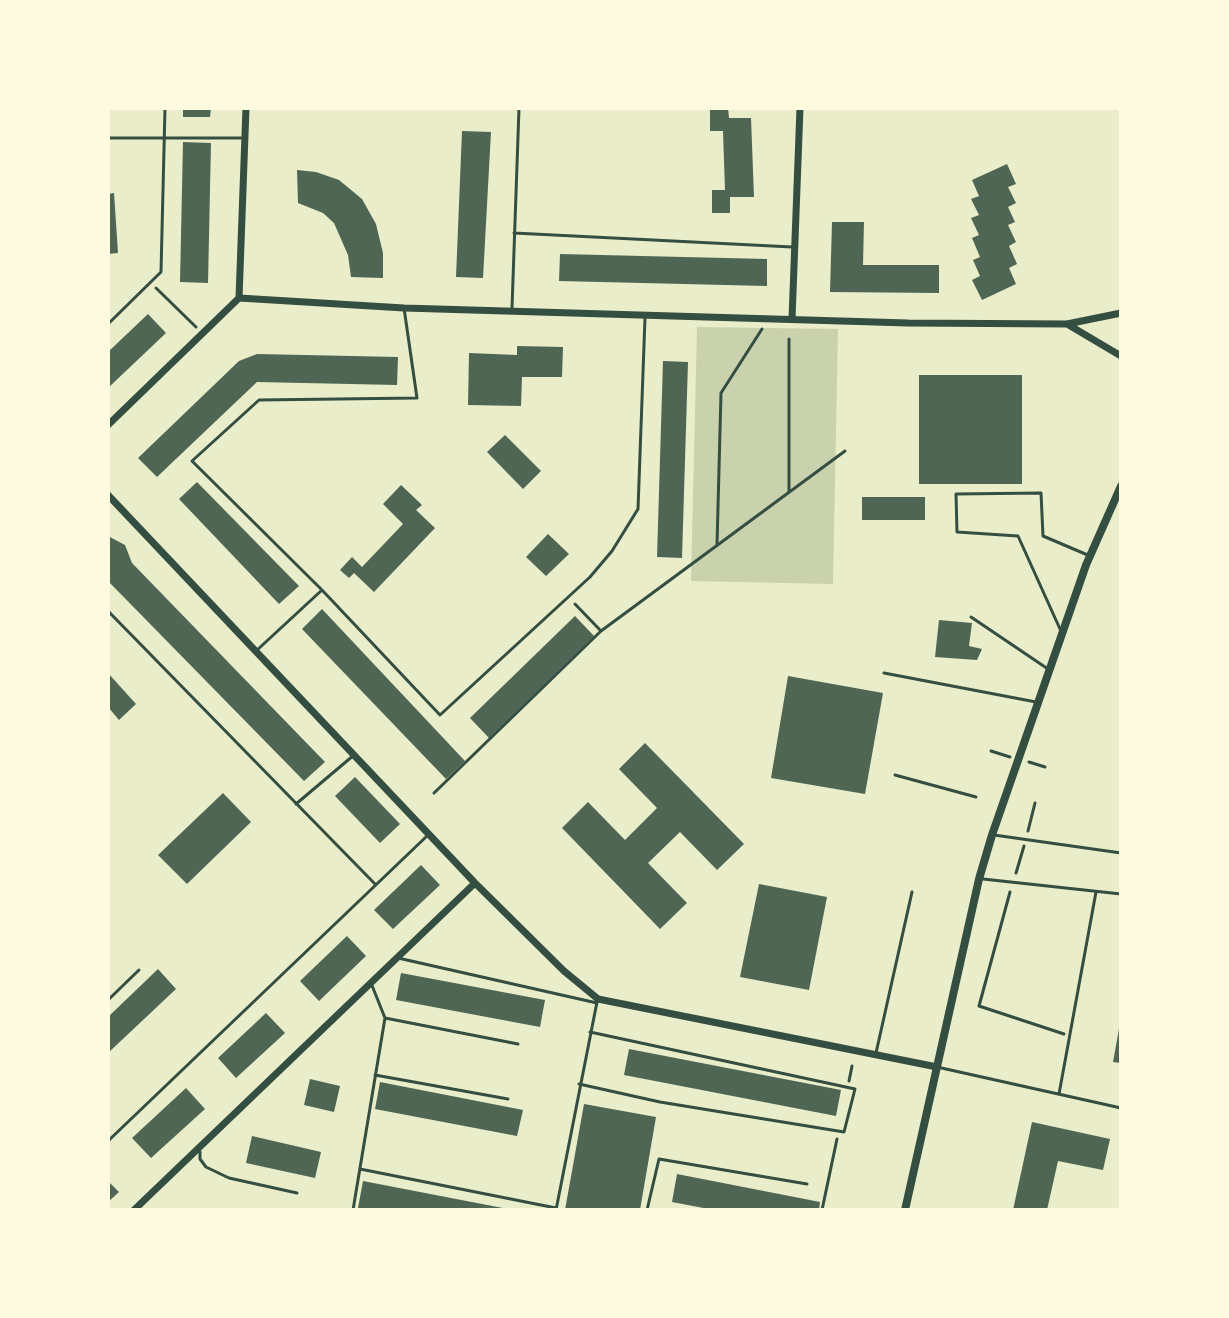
<!DOCTYPE html>
<html>
<head>
<meta charset="utf-8">
<style>
  body { margin:0 }
  #map { position:relative; width:1229px; height:1318px; overflow:hidden; background:#e9edc9; font-family:"Noto Sans",sans-serif }
  canvas { display:block }
  .frame { position:absolute; inset:0; border:110px solid #fefae0; pointer-events:none }
</style>
</head>
<body>
<div id="map">
<canvas width="1229" height="1318"></canvas>
<div class="frame"></div>
</div>
<script>
const ctx = document.querySelector('canvas').getContext('2d');
ctx.lineJoin = 'round';
function fill(path, color) { ctx.fillStyle = color; ctx.fill(path, 'evenodd'); }
const poly = rows => new Path2D(rows.map(r => 'M' + r).join(''));
function strokePath(path, color, width, dash) { ctx.strokeStyle = color; ctx.lineWidth = width; ctx.lineCap = dash ? 'butt' : 'round'; ctx.setLineDash(dash || []); ctx.stroke(path); }
fill(poly([
  [697,327,838,329,833,584,691,581]
]), '#cad2ad');
fill(poly([
  [183,108,211,108,210,117,183,117],
  [710,108,728,108,729,118,751,118,754,197,730,197,730,213,712,213,712,190,725,190,723,131,710,131],
  [462,131,491,132,483,278,456,277],
  [183,142,211,143,208,283,180,282],
  [1007,164,1016,184,1008,187,1016,203,1008,207,1015,222,1008,225,1016,242,1009,246,1017,264,1009,268,1016,284,982,300,972,280,980,276,973,260,980,257,972,238,979,235,971,218,979,215,971,199,979,196,972,180],
  [297,170,316,172,339,180,362,199,376,224,383,253,383,278,351,277,348,255,334,223,323,213,298,203],
  [114,193,118,253,108,254,108,194],
  [832,222,864,222,863,265,939,265,939,293,830,292],
  [560,254,767,259,767,286,559,281],
  [148,314,166,333,108,388,108,352],
  [517,346,563,347,562,377,522,377,521,406,468,405,469,353,517,355],
  [257,354,398,357,397,385,257,382,157,477,138,458,239,361],
  [663,361,688,362,682,558,657,557],
  [919,375,1022,375,1022,484,919,484],
  [505,435,541,471,523,489,487,452],
  [197,482,299,586,279,604,179,499],
  [401,485,422,505,416,510,435,528,374,592,354,573,349,578,340,570,352,557,362,567,403,524,383,504],
  [862,497,925,497,925,520,862,520],
  [548,534,569,554,546,576,526,557],
  [108,536,125,545,132,563,325,762,304,781,108,581],
  [322,609,465,761,446,779,302,629],
  [575,616,594,636,489,738,470,718],
  [939,620,972,623,969,646,982,649,977,660,935,657],
  [108,673,136,704,119,720,108,707],
  [788,676,883,693,865,794,771,778],
  [645,743,744,844,717,870,680,832,648,863,687,903,660,929,562,828,588,802,625,840,657,808,619,769],
  [355,777,400,824,380,843,335,796],
  [223,793,251,822,187,884,158,855],
  [421,865,440,885,393,929,374,910],
  [759,884,827,897,809,990,740,977],
  [347,936,366,956,319,1001,300,981],
  [158,969,176,989,108,1053,108,1017],
  [401,973,545,1000,540,1027,396,1000],
  [266,1013,285,1033,236,1078,218,1058],
  [1119,1029,1121,1029,1121,1063,1113,1062],
  [629,1049,841,1090,836,1116,624,1075],
  [310,1079,340,1086,334,1112,304,1105],
  [380,1082,523,1110,517,1136,375,1109],
  [186,1088,205,1109,151,1158,132,1138],
  [584,1104,656,1117,640,1210,565,1210],
  [1032,1122,1110,1139,1103,1170,1058,1161,1047,1210,1013,1210],
  [252,1136,321,1152,315,1178,246,1163],
  [677,1174,820,1202,819,1210,714,1210,672,1202],
  [108,1181,119,1192,108,1202],
  [363,1181,508,1209,508,1210,358,1208]
]), '#4f6655');
strokePath(poly([
  [156,288,196,327],
  [789,491,789,339],
  [717,545,721,393,762,329],
  [575,604,601,631,845,451],
  [991,751,1010,757],
  [1029,762,1045,767],
  [895,775,976,797],
  [434,793,601,631],
  [1028,831,1035,803],
  [1016,873,1024,846],
  [1010,892,979,1006,1064,1034],
  [849,1081,852,1066],
  [822,1210,837,1139]
]), '#344e41', 3);
strokePath(poly([
  [108,138,245,138],
  [514,233,792,247],
  [512,308,519,108],
  [108,324,161,272,165,108],
  [321,589,192,461,259,400,417,398,404,308],
  [108,611,375,884],
  [971,617,1048,669],
  [1060,629,1018,536,957,532,956,494,1041,493,1043,536,1090,556],
  [256,651,322,590,440,715,590,577,612,551,638,509,645,318],
  [884,673,1036,702],
  [296,804,354,755],
  [994,835,1121,853],
  [983,879,1121,894],
  [398,958,597,1003],
  [371,983,385,1018,518,1044],
  [108,1000,139,970],
  [876,1053,912,892],
  [937,1067,1121,1108],
  [375,1075,508,1099],
  [579,1084,660,1102,844,1132,855,1089,590,1032],
  [1059,1094,1096,892],
  [108,1141,427,836],
  [200,1152,200,1159,206,1167,229,1178,297,1193],
  [360,1169,556,1208],
  [353,1210,385,1018],
  [556,1210,597,1002],
  [647,1210,659,1159,807,1184]
]), '#344e41', 3);
strokePath(poly([
  [239,298,404,308,908,323,1067,324,1121,313],
  [792,319,800,108],
  [1067,324,1121,356],
  [108,425,239,298,246,108],
  [108,495,475,883,564,971,598,999,937,1067],
  [134,1210,475,883]
]), '#344e41', 7);
strokePath(poly([
  [905,1210,979,879,992,835,1086,565,1121,486]
]), '#344e41', 8);
</script>
</body>
</html>
